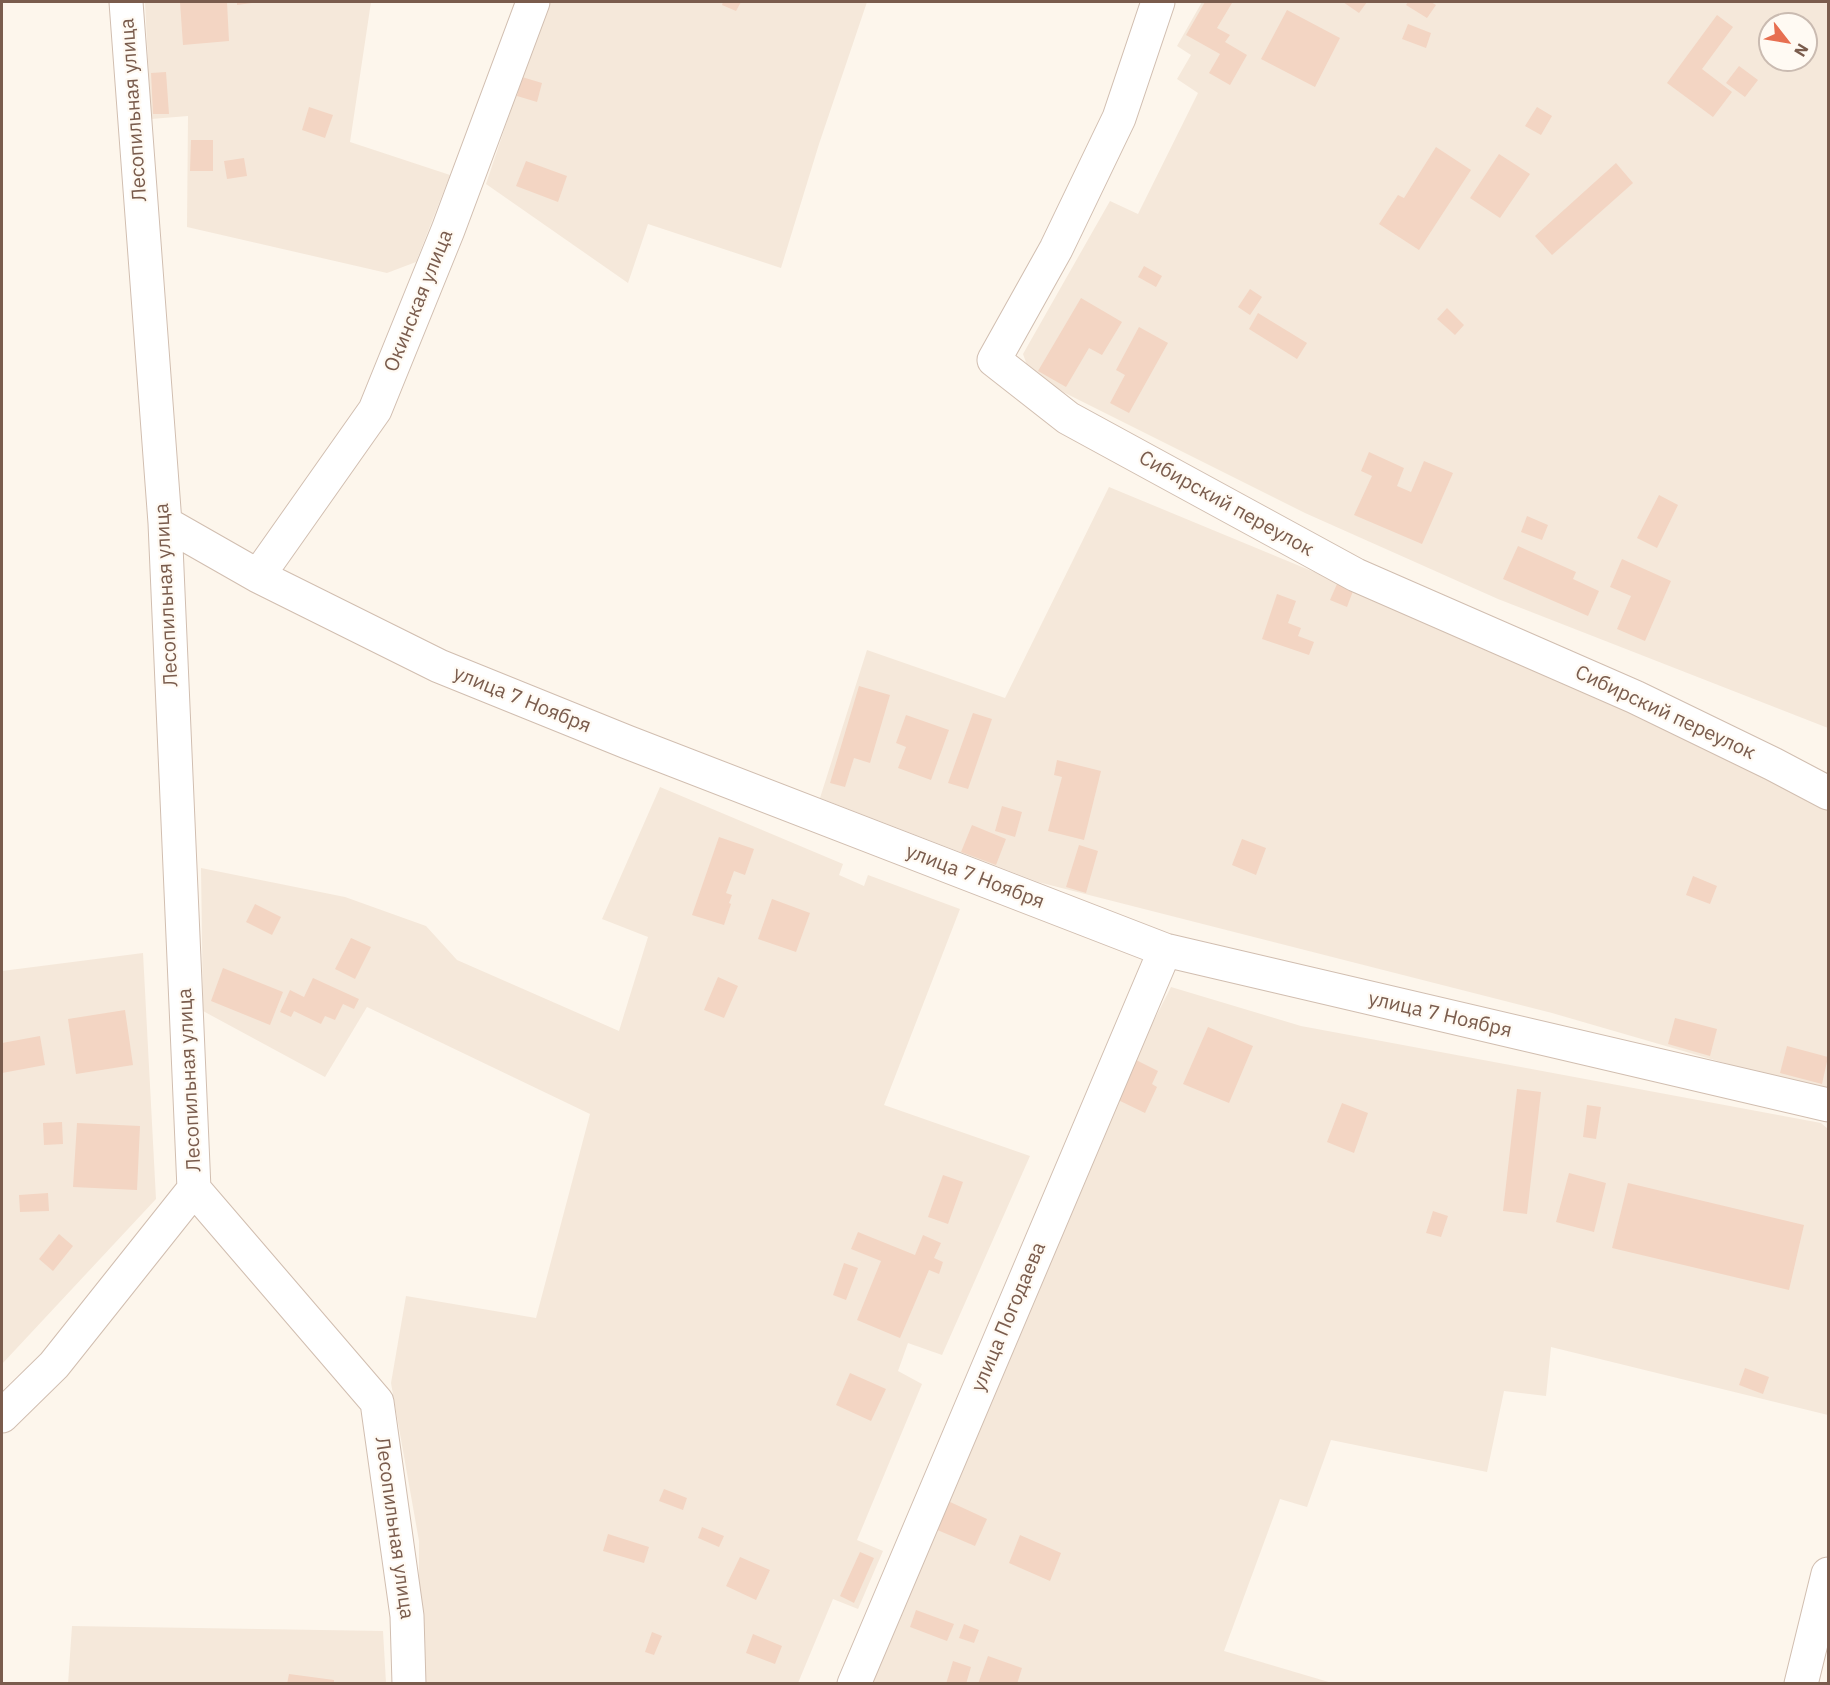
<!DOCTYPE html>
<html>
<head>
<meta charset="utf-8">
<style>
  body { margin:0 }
  #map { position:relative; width:1830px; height:1685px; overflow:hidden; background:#fdf6ec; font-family:"IBM Plex Sans",sans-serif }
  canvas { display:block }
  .frame { position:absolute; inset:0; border:3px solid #7a5c4d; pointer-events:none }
  .north { position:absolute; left:1758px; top:12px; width:60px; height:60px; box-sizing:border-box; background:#fffaf3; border:2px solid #cabbb1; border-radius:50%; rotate:121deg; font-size:16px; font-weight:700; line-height:24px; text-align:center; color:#7a5c4d }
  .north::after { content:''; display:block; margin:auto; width:21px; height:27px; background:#e76f51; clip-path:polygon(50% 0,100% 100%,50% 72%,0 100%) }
</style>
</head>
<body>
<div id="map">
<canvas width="1830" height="1685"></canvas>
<div class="frame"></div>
<div class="north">N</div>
</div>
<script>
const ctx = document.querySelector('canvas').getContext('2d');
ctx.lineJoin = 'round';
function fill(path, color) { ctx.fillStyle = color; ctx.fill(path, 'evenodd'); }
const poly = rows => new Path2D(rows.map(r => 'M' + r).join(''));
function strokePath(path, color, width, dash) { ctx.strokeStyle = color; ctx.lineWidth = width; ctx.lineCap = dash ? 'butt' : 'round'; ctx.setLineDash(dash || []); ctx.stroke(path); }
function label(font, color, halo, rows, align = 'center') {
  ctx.font = font + ' "IBM Plex Sans",sans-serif'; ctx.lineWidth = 4.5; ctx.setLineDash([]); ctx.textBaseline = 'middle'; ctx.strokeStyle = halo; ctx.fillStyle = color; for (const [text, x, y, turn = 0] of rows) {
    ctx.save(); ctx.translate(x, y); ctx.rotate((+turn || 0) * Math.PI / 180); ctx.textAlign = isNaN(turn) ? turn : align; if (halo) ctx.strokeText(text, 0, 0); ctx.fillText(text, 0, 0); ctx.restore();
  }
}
fill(poly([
  [145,2,166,3,166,2,371,2,350,142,450,175,416,262,387,273,187,227,188,116,151,119],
  [547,2,867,2,819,144,781,268,648,224,628,283,486,184],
  [1202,2,1828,2,1828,728,1498,599,1305,513,1065,393,1029,371,1023,354,1110,201,1138,214,1198,93,1177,79,1191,55,1177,46],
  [1770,24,1806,24,1806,60,1770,60],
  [1109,487,1459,632,1828,805,1828,1093,1552,1013,1038,882,820,798,867,650,1005,698],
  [660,787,843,864,839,875,864,886,868,875,960,909,884,1105,1030,1156,942,1355,908,1343,898,1371,922,1384,857,1540,883,1551,858,1609,833,1599,798,1683,419,1683,419,1541,391,1383,406,1296,536,1318,590,1114,367,1007,325,1077,203,1011,201,868,345,897,426,926,457,960,619,1031,648,937,602,919],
  [143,953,156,1199,2,1364,2,971],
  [1171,987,1301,1026,1821,1123,1828,1129,1828,1415,1551,1347,1546,1396,1504,1391,1487,1472,1331,1440,1307,1507,1280,1499,1224,1651,1332,1683,868,1684,1114,1099],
  [72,1626,383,1631,386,1683,68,1684]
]), '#f5e8da');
fill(poly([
  [180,2,227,2,229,41,183,45],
  [237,2,252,2,252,3,237,5],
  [723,2,741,2,736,11,722,5],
  [1205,2,1230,2,1232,3,1217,28,1230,35,1225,42,1247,55,1230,85,1209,73,1220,54,1186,35],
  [1343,2,1367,2,1359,13],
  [1408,2,1431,2,1436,5,1427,18,1406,5],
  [1287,10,1340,38,1315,87,1261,59],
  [1717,15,1733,27,1702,69,1732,92,1713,117,1667,83],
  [1408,24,1431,33,1426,48,1402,39],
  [1739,66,1758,80,1745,97,1726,83],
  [166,72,169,114,153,114,151,73],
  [522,77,542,83,537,102,517,96],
  [309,107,333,115,325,138,302,130],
  [1537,107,1552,116,1541,135,1525,126],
  [191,140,213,140,213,171,190,171],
  [1436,147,1471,170,1419,250,1379,224,1398,195,1404,198],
  [1499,154,1530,174,1500,218,1470,198],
  [244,158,247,176,227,179,224,161],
  [526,161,567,176,558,202,516,186],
  [1616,163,1633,183,1552,255,1535,236],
  [1144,266,1162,276,1156,287,1138,277],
  [1250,289,1262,297,1250,315,1238,307],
  [1081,298,1122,322,1102,355,1089,348,1066,387,1038,371],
  [1447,308,1464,325,1455,335,1437,319],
  [1258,313,1307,343,1297,359,1249,329],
  [1139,327,1168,343,1129,413,1110,403,1125,375,1116,370],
  [1369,452,1404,468,1397,486,1411,492,1424,461,1453,473,1422,544,1354,515,1372,476,1361,471],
  [1659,495,1678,505,1657,548,1637,538],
  [1527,516,1548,525,1542,540,1521,532],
  [1518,546,1576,572,1573,579,1599,591,1588,616,1503,579],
  [1622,559,1671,581,1645,641,1617,629,1631,596,1610,587],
  [1337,584,1353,591,1347,607,1330,600],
  [1277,594,1296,601,1288,623,1301,628,1298,636,1314,642,1309,655,1262,639],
  [859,686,890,695,870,763,854,758,845,787,830,783],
  [973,713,992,719,968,789,948,783],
  [906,715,949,730,931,780,898,768,906,747,896,743],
  [1057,760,1101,771,1084,840,1048,831,1062,777,1054,775],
  [1002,806,1022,812,1015,837,995,831],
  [972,825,1006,839,996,865,961,852],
  [719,837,754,849,745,875,734,871,726,893,732,895,729,903,731,904,724,925,692,915],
  [1242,839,1266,848,1256,875,1232,865],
  [1079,845,1098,851,1086,893,1066,887],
  [1693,876,1717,886,1710,904,1686,895],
  [772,899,810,913,796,952,758,939],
  [255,904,281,917,272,935,246,922],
  [351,938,371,947,355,979,335,969],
  [223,968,283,992,270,1025,211,1001],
  [718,977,738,986,724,1018,704,1010],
  [313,978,359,999,354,1009,343,1004,335,1020,325,1016,321,1024,294,1011,291,1017,280,1012,290,990,304,997],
  [125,1010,133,1065,76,1074,68,1019],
  [1675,1018,1717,1029,1710,1056,1668,1044],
  [1208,1027,1253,1046,1229,1103,1183,1084],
  [40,1036,45,1065,2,1073,2,1043],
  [1787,1046,1828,1057,1822,1084,1780,1073],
  [1136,1060,1158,1071,1152,1084,1157,1087,1145,1113,1116,1099],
  [1517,1089,1541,1092,1527,1214,1503,1211],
  [1342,1103,1368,1113,1354,1153,1327,1142],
  [1587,1105,1601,1107,1596,1139,1583,1137],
  [62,1122,63,1144,44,1145,43,1123],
  [77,1123,140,1126,137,1190,73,1187],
  [1569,1173,1606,1183,1594,1232,1556,1222],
  [943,1175,963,1182,948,1224,928,1217],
  [1628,1183,1804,1225,1789,1290,1612,1248],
  [48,1193,49,1211,20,1212,19,1195],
  [1433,1211,1448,1216,1441,1237,1426,1233],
  [858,1232,915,1255,923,1235,941,1243,934,1258,943,1262,939,1274,929,1270,900,1338,857,1320,881,1261,851,1249],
  [59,1234,73,1246,53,1271,39,1259],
  [844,1263,858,1268,846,1300,833,1295],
  [1745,1368,1769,1377,1763,1394,1739,1385],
  [850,1373,886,1389,871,1421,836,1405],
  [664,1489,687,1498,683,1510,659,1501],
  [948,1501,987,1519,975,1546,935,1529],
  [702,1527,724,1536,719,1547,698,1538],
  [608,1534,649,1547,644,1563,603,1551],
  [1020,1535,1061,1553,1050,1581,1009,1563],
  [860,1552,874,1558,854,1603,840,1596],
  [740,1557,770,1570,756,1600,726,1586],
  [916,1610,954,1624,947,1641,910,1627],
  [964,1624,979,1630,974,1643,959,1638],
  [652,1632,662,1636,654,1655,645,1652],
  [753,1634,782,1646,775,1664,746,1653],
  [988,1656,1022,1668,1017,1684,978,1684],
  [953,1661,971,1667,966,1684,946,1684],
  [289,1674,334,1680,334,1684,287,1684]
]), '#f3d5c3');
const minor = poly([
  [126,2,165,523,194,1189,377,1402,407,1616,409,1684],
  [1158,2,1119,118,1056,249,994,360,1068,418,1356,575,1635,697,1773,764,1828,793],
  [165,523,258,576,439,666,627,742,1165,950,1828,1105],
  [258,576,375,410,448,230,533,2],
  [2,1416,54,1365,194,1189],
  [854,1684,1165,950],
  [1801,1684,1828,1574]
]);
strokePath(minor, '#d1beb0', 35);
strokePath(minor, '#fff', 33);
label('20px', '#7a5c4d', '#fffaf3', [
  ["Лесопильная улица",134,110,-94],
  ["Окинская улица",419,301,-68],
  ["Сибирский переулок",1226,504,29],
  ["Лесопильная улица",167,595,-93],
  ["улица 7 Ноября",522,700,22],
  ["Сибирский переулок",1665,713,25],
  ["улица 7 Ноября",975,877,21],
  ["улица 7 Ноября",1440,1015,13],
  ["Лесопильная улица",190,1080,-93],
  ["улица Погодаева",1009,1317,-67],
  ["Лесопильная улица",394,1528,82]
]);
</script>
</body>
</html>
